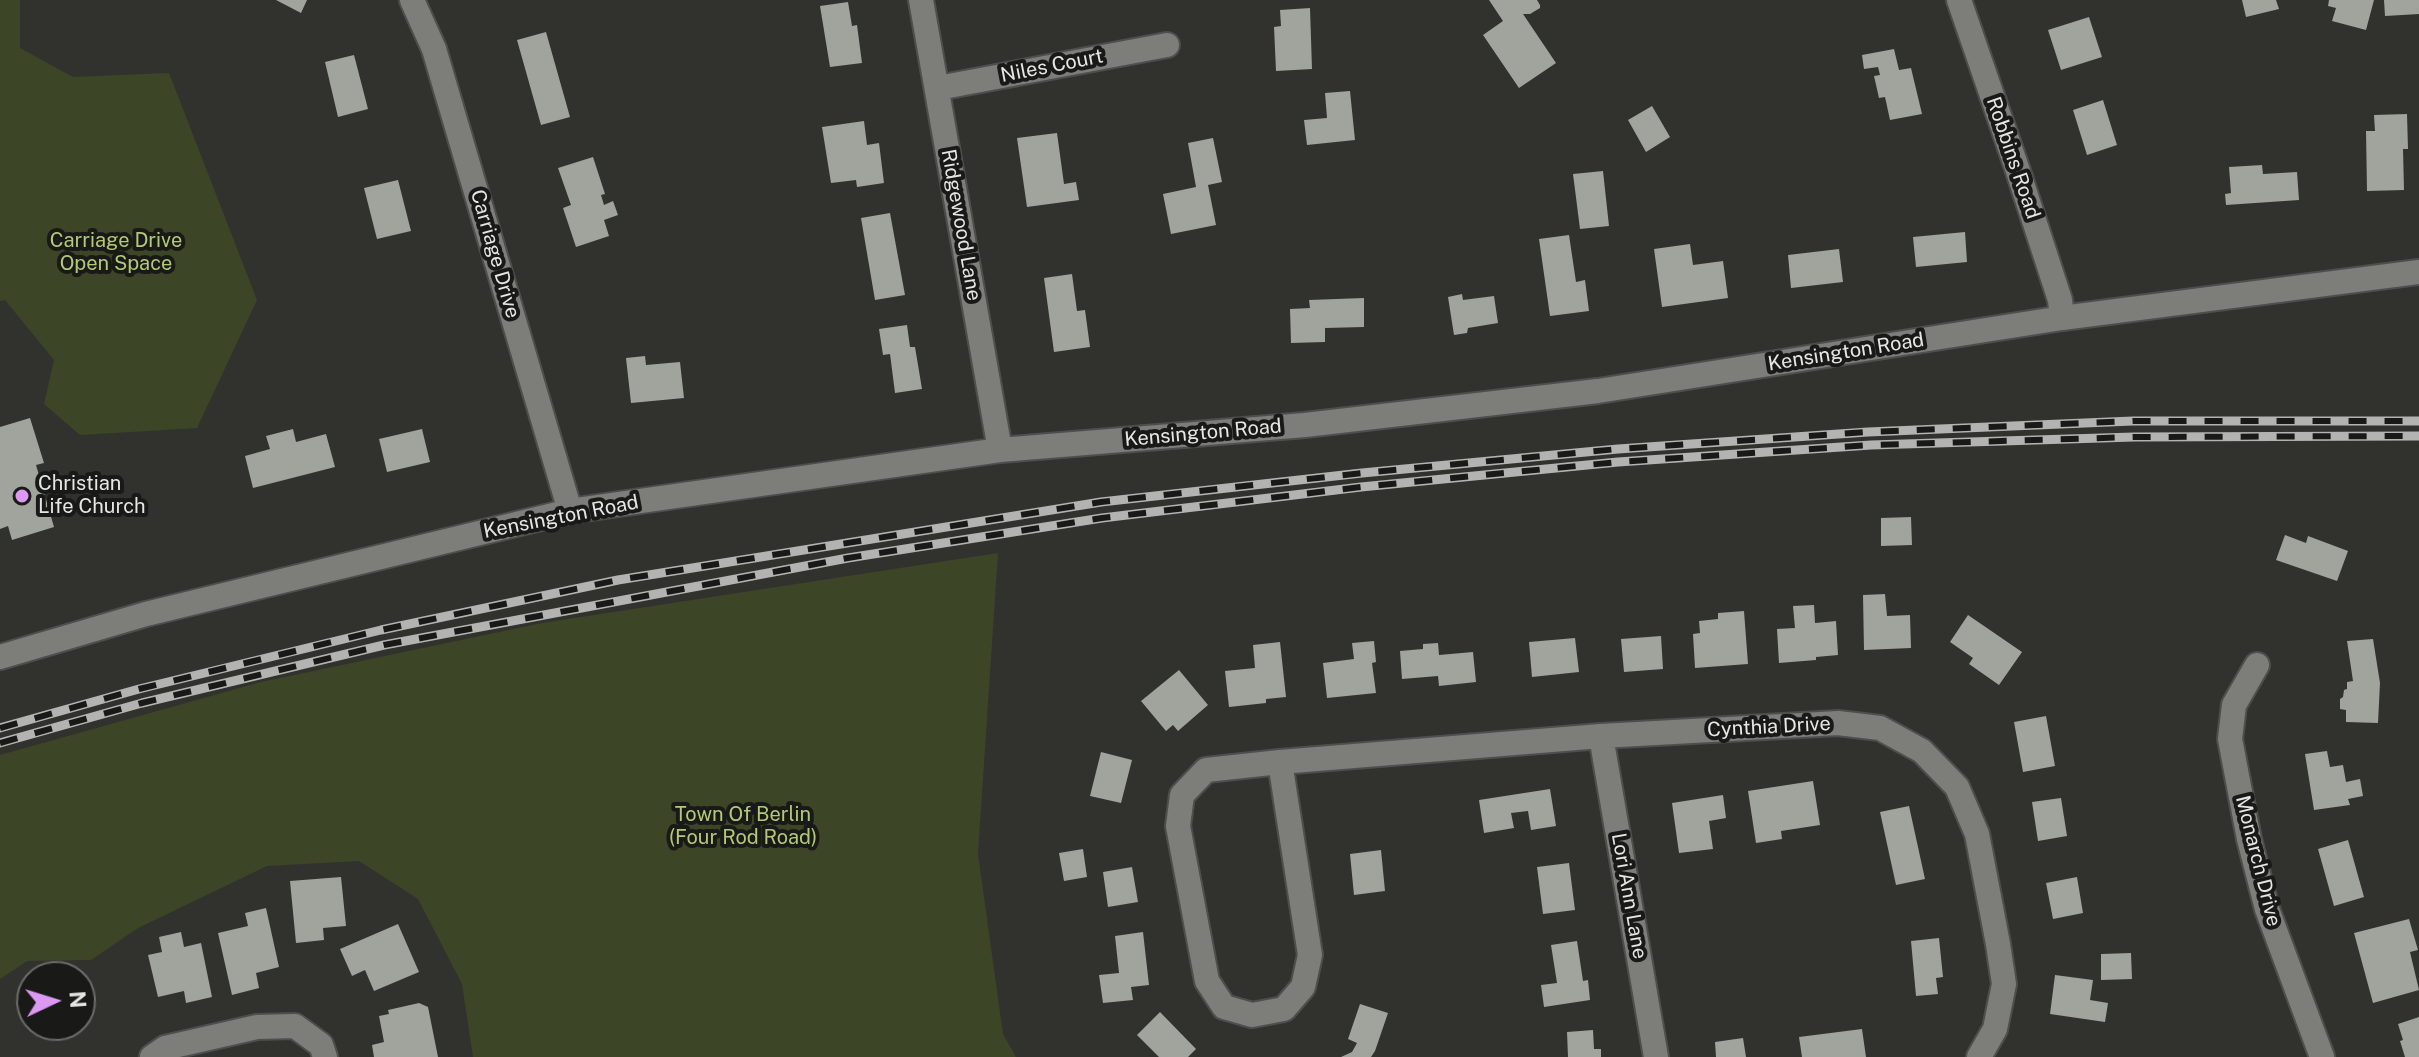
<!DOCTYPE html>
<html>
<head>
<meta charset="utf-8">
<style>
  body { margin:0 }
  #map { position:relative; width:2419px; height:1057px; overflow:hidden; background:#31322e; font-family:"Public Sans",sans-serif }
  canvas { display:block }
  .north { position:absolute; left:16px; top:961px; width:80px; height:80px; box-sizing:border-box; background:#191a18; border:2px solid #6b6c6a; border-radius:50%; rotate:86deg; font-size:22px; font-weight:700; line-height:32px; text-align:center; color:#e6e7e5 }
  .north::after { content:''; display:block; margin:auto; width:28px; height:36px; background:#dc99f4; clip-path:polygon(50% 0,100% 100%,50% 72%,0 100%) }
</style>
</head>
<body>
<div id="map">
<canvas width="2419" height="1057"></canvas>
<div class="north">N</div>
</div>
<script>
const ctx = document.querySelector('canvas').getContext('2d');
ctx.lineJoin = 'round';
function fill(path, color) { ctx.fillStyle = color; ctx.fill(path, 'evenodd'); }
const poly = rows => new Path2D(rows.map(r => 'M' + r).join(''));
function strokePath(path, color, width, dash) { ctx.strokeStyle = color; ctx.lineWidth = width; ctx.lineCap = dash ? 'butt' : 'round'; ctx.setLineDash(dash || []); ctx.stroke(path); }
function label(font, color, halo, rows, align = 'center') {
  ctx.font = font + ' "Public Sans",sans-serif'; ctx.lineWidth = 8; ctx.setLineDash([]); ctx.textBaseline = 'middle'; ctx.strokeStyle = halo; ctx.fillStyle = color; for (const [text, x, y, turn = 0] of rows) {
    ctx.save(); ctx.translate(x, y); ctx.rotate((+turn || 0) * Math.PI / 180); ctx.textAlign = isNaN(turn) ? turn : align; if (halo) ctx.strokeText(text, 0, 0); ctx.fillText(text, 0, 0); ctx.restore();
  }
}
fill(poly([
  [0,0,20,0,20,48,73,77,169,73,257,300,197,428,80,435,44,404,54,360,5,300,0,301],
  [998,553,978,854,1003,1034,1016,1057,473,1057,462,984,418,899,359,861,267,866,138,928,91,960,27,961,0,979,0,755,261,682,542,623]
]), '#3d4527');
fill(poly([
  [276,0,307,0,301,13],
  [1489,0,1537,0,1540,5,1540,8,1530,14,1523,14,1556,63,1519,88,1483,35,1503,21],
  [2242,0,2276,0,2279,9,2246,17],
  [2329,0,2374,0,2366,30,2332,21,2336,8,2328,6],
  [2384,0,2419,0,2419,14,2385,16],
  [848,2,852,26,857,25,862,63,830,67,820,6],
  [1310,8,1312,69,1276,71,1274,27,1281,26,1280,10],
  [2089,17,2102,57,2061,70,2048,30],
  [546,32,570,117,541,125,517,40],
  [1894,49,1899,70,1911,68,1922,114,1890,120,1885,97,1879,98,1874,76,1880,75,1878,67,1864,69,1862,55],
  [354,55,368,109,338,117,325,62],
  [1350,91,1355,140,1307,145,1304,120,1327,118,1325,93],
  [2103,100,2117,145,2087,155,2073,110],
  [1652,106,1670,137,1646,152,1628,120],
  [2407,114,2408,149,2403,149,2404,190,2367,191,2366,131,2375,131,2374,115],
  [864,121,867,145,879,143,884,183,857,187,856,180,831,183,822,127],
  [1057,133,1064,184,1076,182,1079,200,1027,207,1017,138],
  [1213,138,1222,182,1208,185,1216,225,1171,234,1163,194,1196,187,1188,143],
  [593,157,605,194,601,195,604,205,613,201,618,215,604,220,609,236,576,247,563,208,571,205,558,168],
  [2262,165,2263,174,2297,172,2299,200,2226,205,2225,194,2231,193,2229,167],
  [1603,171,1609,226,1580,229,1573,174],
  [398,180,411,231,377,239,364,188],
  [890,213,905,295,875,300,861,218],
  [1965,232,1967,262,1916,267,1913,237],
  [1569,235,1576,282,1585,280,1589,311,1550,316,1539,239],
  [1690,244,1693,265,1723,261,1728,298,1662,307,1654,249],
  [1839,249,1843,282,1791,288,1788,255],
  [1072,274,1077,311,1085,310,1090,347,1054,352,1044,278],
  [1462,294,1463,300,1494,296,1498,323,1468,328,1467,333,1454,335,1448,297],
  [1364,298,1364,327,1325,328,1325,342,1291,343,1290,309,1310,308,1309,300],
  [907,325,910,347,915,347,922,389,895,393,890,354,883,355,879,329],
  [645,356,646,365,680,362,684,398,631,403,626,358],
  [30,418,44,463,36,465,54,527,12,540,8,526,0,529,0,427],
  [293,429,296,442,326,434,335,467,253,488,245,456,270,449,266,436],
  [422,429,430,462,387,472,379,439],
  [1911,517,1912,545,1881,546,1881,518],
  [2285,535,2306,543,2308,536,2348,551,2337,581,2276,560],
  [1885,594,1887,616,1910,615,1911,648,1864,650,1863,595],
  [1814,605,1815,623,1836,621,1838,655,1816,657,1816,660,1779,663,1777,629,1795,628,1793,606],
  [1744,611,1748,664,1695,668,1693,634,1700,633,1699,621,1718,619,1718,613],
  [1968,615,2022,652,1999,685,1969,664,1973,658,1950,642],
  [1661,636,1663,669,1624,672,1621,639],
  [1575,638,1579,672,1532,677,1529,642],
  [2373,639,2380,683,2378,723,2346,722,2346,710,2340,709,2340,699,2343,697,2344,690,2347,689,2347,682,2353,681,2347,641],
  [1374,641,1376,662,1372,663,1376,693,1327,698,1323,663,1354,659,1352,643],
  [1280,642,1286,697,1266,699,1266,703,1229,707,1225,671,1255,668,1253,645],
  [1438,643,1439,655,1473,652,1476,682,1439,686,1438,676,1402,679,1400,651,1423,649,1423,644],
  [1179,670,1208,705,1178,731,1173,725,1166,731,1141,701],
  [2046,716,2055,766,2023,772,2014,722],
  [2327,751,2330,767,2343,765,2346,782,2360,779,2363,796,2348,799,2350,805,2314,810,2305,754],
  [1101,752,1132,760,1121,803,1090,796],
  [1813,781,1820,825,1781,831,1782,839,1756,843,1748,791],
  [1550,789,1556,826,1531,830,1528,811,1511,813,1514,828,1484,833,1479,800],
  [1723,795,1726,818,1709,821,1713,849,1679,853,1672,803],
  [2061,798,2067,836,2038,841,2032,802],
  [1909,806,1925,879,1896,885,1880,812],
  [2348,840,2364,897,2334,906,2318,849],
  [1083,849,1087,877,1064,881,1059,853],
  [1381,850,1385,891,1354,895,1350,854],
  [1569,863,1575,910,1543,914,1537,867],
  [1132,867,1138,902,1108,907,1103,872],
  [341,877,346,926,323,928,324,940,296,943,290,881],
  [2077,877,2083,913,2053,919,2046,883],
  [266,908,279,967,256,973,259,988,232,995,218,933,248,926,245,913],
  [2409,919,2418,950,2410,952,2419,990,2373,1003,2354,933],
  [398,924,419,972,374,991,365,970,352,976,340,949],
  [181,932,184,947,201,943,212,997,186,1003,184,991,158,997,148,955,162,952,159,937],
  [1143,932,1149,985,1131,987,1133,1000,1103,1003,1099,975,1119,973,1115,936],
  [1939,938,1943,977,1936,978,1938,994,1916,996,1911,941],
  [1577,941,1583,981,1588,980,1590,1000,1544,1007,1541,985,1557,983,1551,945],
  [2131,953,2132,979,2101,980,2101,954],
  [2055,975,2093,980,2090,1000,2108,1003,2105,1022,2050,1014],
  [419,1003,428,1007,438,1057,374,1057,372,1045,384,1042,379,1016,389,1014,388,1010],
  [1360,1004,1388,1013,1375,1051,1371,1057,1341,1057,1352,1052,1357,1043,1348,1039],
  [1160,1012,1196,1049,1188,1057,1159,1057,1137,1035],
  [2419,1017,2419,1057,2405,1057,2400,1041,2403,1040,2398,1024],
  [1862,1029,1866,1057,1802,1057,1799,1037],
  [1593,1030,1594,1049,1601,1049,1601,1057,1568,1057,1567,1032],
  [1743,1038,1746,1057,1716,1057,1715,1042]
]), '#a1a39d');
const minor = poly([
  [412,0,434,49,570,511],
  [921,0,1000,450],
  [1959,0,2017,168,2060,300,2062,318],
  [938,88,1167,45],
  [0,657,146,614,570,511,1000,450,1305,425,1598,391,2062,318,2419,272],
  [2257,665,2234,705,2230,739,2249,839,2267,909,2322,1057],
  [1601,736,1656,1057],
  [1280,762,1601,736,1838,723,1880,728,1922,751,1957,787,1977,834,1998,944,2004,984,1995,1029,1979,1057],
  [1280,762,1310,955,1303,987,1284,1009,1252,1015,1224,1007,1207,981,1178,826,1182,795,1206,770,1280,762],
  [152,1057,165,1048,257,1027,295,1026,321,1045,325,1057]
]);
strokePath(minor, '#4e4f4c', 28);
strokePath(minor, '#7d7e79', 24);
const rail = poly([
  [0,728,139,689,381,630,618,580,1101,502,1362,473,1618,449,1868,432,2133,421,2419,421],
  [0,743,142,703,384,645,848,558,1102,518,1361,487,1618,462,1871,445,2134,437,2419,436]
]);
strokePath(rail, '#b3b4b1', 9);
strokePath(rail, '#191a18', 6, [18]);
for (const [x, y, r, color] of [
  [22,496,8,"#dc99f4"]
]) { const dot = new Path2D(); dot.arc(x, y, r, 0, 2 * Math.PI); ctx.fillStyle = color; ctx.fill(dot); strokePath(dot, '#191a18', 3); }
label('20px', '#e6e7e5', '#191a18', [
  ["Niles Court",1052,66,-11],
  ["Robbins Road",2013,158,71],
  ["Ridgewood Lane",961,225,80],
  ["Carriage Drive",495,254,74],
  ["Kensington Road",1846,352,-9],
  ["Kensington Road",1203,433,-5],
  ["Kensington Road",561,517,-11],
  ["Cynthia Drive",1769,727,-3],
  ["Monarch Drive",2258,861,76],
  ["Lori Ann Lane",1629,896,80]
]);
label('20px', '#b2ca76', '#191a18', [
  ["Carriage Drive",116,241],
  ["Open Space",116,264],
  ["Town Of Berlin",743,815],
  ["(Four Rod Road)",743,838]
]);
label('20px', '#e6e7e5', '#191a18', [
  ["Christian",38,484],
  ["Life Church",38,507]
], 'left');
</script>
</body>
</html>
